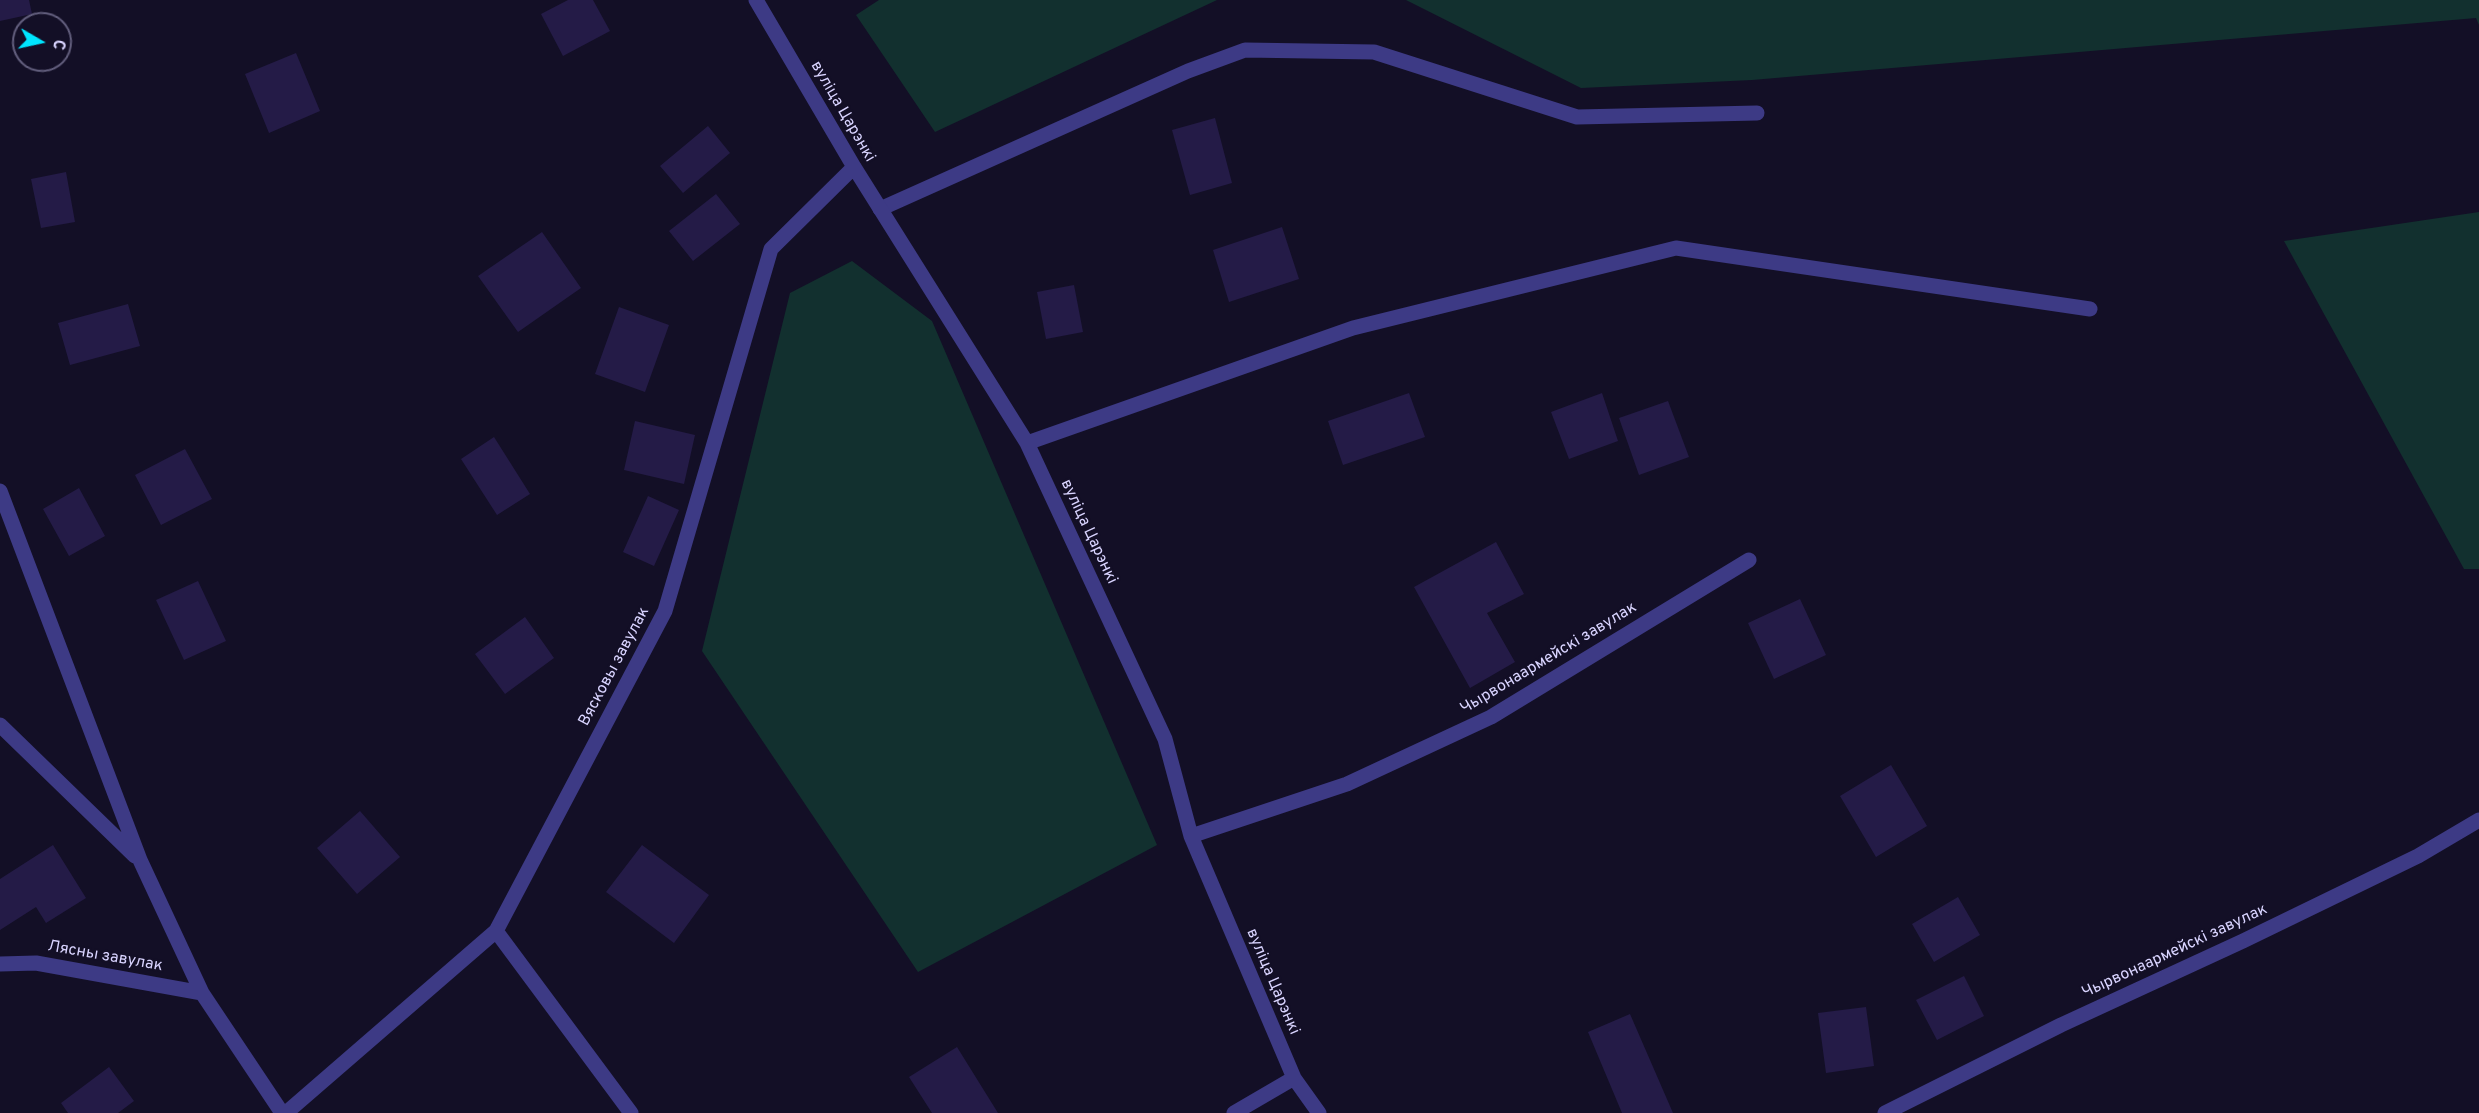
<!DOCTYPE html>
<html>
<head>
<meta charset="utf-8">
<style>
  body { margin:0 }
  #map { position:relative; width:2479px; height:1113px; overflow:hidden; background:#130f26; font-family:Overpass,sans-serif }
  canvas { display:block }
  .north { position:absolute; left:12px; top:12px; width:60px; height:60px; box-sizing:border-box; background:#130f26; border:2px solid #625e7d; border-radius:50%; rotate:99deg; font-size:16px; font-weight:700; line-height:24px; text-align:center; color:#d9d4ff }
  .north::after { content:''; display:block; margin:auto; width:21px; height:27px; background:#00e5ff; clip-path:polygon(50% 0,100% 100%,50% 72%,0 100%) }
</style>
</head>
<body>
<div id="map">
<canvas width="2479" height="1113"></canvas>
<div class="north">С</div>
</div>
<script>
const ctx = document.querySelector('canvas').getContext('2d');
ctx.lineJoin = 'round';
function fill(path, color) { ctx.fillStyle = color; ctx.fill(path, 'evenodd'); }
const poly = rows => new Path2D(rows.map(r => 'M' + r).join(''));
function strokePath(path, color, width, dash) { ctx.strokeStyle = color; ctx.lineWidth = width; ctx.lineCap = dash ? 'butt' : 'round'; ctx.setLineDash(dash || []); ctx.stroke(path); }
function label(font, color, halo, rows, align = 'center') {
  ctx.font = font + ' Overpass,sans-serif'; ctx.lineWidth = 4.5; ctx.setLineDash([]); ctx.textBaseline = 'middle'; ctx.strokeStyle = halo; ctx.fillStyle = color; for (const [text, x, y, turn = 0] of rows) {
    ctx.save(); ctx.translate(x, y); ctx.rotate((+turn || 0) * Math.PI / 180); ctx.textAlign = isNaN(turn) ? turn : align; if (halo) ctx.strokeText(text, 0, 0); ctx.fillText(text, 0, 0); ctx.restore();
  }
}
fill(poly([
  [879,0,1217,0,935,132,856,15],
  [1406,0,2479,0,2479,25,2476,18,1752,80,1581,88],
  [2479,212,2479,569,2464,569,2284,241],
  [852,261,932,321,1157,845,918,972,702,651,790,293]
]), '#12302f');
fill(poly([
  [0,0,29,0,32,14,0,21],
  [568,0,593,0,610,31,563,56,541,14],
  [296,53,320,111,269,133,245,74],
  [1215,118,1232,183,1190,195,1172,130],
  [708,126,730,153,683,193,660,166],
  [66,172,75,222,41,228,31,179],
  [716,194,740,224,693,261,669,231],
  [1282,227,1299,279,1229,302,1213,250],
  [542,232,581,288,518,332,478,276],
  [1074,285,1083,332,1046,339,1037,292],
  [128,304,140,346,70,365,58,323],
  [619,307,669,325,645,392,595,374],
  [1409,393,1425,437,1343,465,1328,421],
  [1602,393,1618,441,1569,459,1551,412],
  [1668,401,1689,457,1639,475,1619,418],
  [635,421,695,435,684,484,624,470],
  [494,437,530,494,497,515,461,459],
  [185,449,212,499,161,525,135,475],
  [79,488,105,536,69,556,43,509],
  [648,496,679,510,654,566,623,552],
  [1496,542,1524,594,1487,613,1515,662,1470,688,1414,587],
  [198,581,226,641,184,660,156,600],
  [1800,599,1826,655,1774,679,1748,623],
  [525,617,554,658,505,694,475,654],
  [1891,765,1927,826,1876,857,1840,796],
  [360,811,400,857,357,894,317,848],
  [53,845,86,898,46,923,36,907,0,930,0,879],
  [642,845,709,895,674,943,606,892],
  [1958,897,1980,935,1934,962,1912,924],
  [1964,976,1984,1016,1937,1040,1916,1000],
  [1866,1007,1874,1066,1826,1073,1818,1013],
  [1630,1014,1673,1113,1622,1113,1588,1032],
  [957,1047,998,1113,932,1113,909,1077],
  [109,1067,134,1101,118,1113,68,1113,61,1103]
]), '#241b47');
strokePath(poly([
  [880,209,1188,71,1245,50,1374,52,1577,117,1757,113]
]), '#3d3a85', 15);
strokePath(poly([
  [756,0,854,167,1027,443,1165,739,1191,836,1294,1078,1319,1113],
  [1027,443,1353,328,1676,248,2090,309],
  [0,491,140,860,202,993,282,1113],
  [0,725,135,856],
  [1191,836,1347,784,1491,717,1749,560],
  [496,931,631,1113],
  [0,964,36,963,202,993],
  [286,1113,496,931,665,611,771,249,854,167],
  [1234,1113,1294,1078],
  [1885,1113,2061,1025,2243,941,2418,856,2479,820]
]), '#3d3a85', 15);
label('16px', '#d9d4ff', '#130f26', [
  ["вуліца Царэнкі",842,112,60],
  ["вуліца Царэнкі",1088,532,65],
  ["Чырвонаармейскі завулак",1549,659,-31],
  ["Вясковы завулак",615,667,-62],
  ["Чырвонаармейскі завулак",2175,952,-25],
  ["Лясны завулак",105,957,10],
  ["вуліца Царэнкі",1272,982,67]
]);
</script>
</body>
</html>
